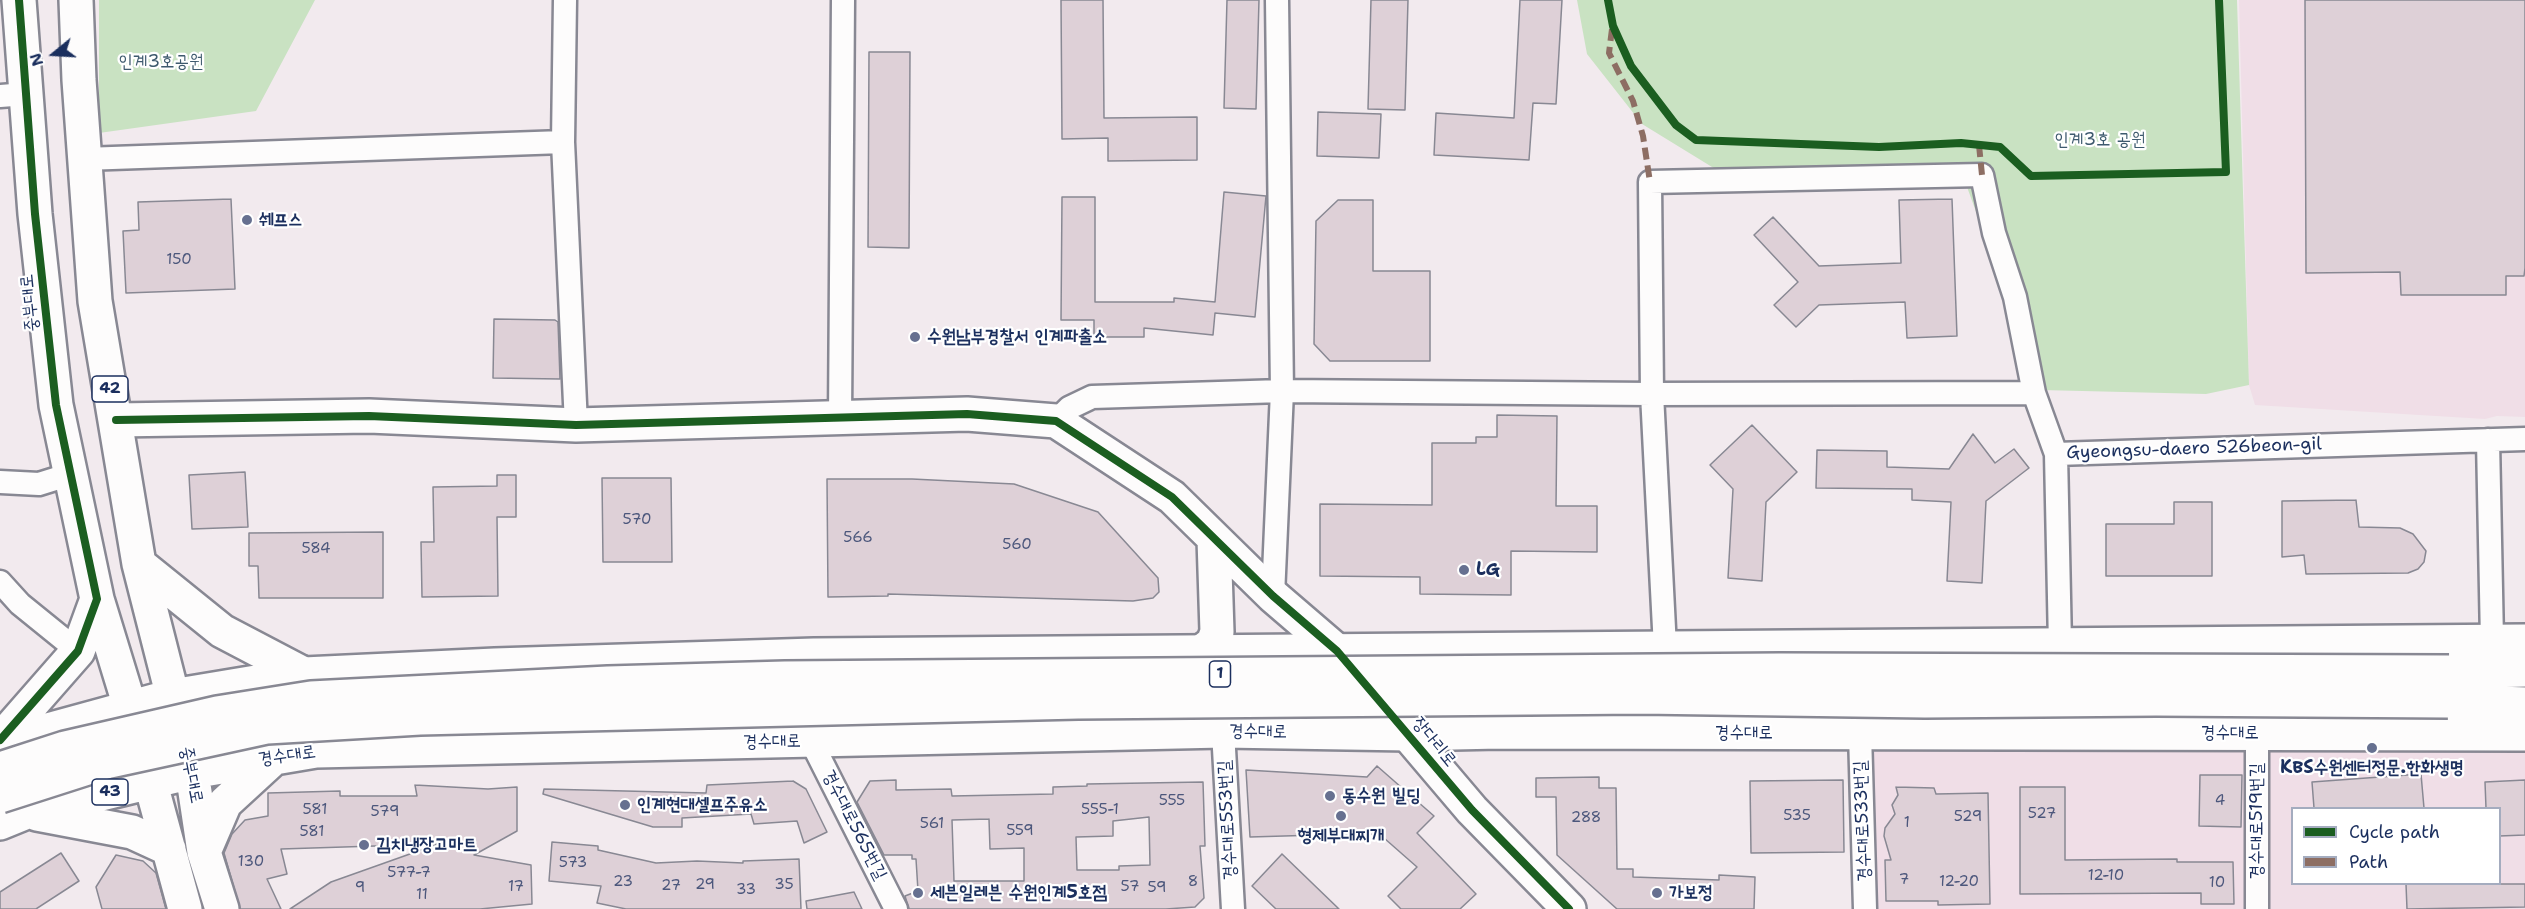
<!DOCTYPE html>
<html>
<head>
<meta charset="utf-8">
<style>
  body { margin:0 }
  #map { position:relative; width:2525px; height:909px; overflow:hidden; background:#f2eaee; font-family:"Shantell Sans",sans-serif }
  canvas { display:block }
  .legend { position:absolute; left:2291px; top:807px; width:210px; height:78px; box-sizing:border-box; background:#fff; border:2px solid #a4acbf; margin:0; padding:8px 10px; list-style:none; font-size:18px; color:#1b2f5e }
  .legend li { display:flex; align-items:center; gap:12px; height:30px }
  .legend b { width:30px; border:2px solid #a4acbf }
  .north { position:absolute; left:24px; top:24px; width:60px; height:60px; -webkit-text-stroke:4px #fff; paint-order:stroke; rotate:252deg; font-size:16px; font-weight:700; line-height:24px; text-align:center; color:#1b2f5e }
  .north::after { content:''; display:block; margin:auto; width:21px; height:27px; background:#1b2f5e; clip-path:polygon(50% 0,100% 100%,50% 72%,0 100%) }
</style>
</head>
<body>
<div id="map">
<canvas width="2525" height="909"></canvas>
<ul class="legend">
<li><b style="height:8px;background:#1b5e20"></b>Cycle path</li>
<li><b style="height:8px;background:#8d6e63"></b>Path</li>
</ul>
<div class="north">N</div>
</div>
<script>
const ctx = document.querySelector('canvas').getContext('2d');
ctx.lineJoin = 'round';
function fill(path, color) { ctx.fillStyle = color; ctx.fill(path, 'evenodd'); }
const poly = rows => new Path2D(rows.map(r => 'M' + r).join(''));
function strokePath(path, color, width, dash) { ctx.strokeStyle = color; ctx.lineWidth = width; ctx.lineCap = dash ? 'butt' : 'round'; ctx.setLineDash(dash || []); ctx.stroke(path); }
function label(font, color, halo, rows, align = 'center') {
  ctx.font = font + ' "Shantell Sans","Poor Story",sans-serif'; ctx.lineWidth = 4.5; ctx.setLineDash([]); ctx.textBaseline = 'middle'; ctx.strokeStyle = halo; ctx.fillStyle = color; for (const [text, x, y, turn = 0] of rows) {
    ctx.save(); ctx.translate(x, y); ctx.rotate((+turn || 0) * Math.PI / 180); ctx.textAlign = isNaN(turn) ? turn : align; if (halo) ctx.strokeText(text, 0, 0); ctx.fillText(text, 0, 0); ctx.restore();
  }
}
fill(poly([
  [2239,0,2525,0,2525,417,2497,416,2485,419,2255,405,2249,385],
  [2525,734,2525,909,1874,909,1870,746],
  [2292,808,2500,808,2500,884,2292,884]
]), '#f0dee7');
fill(poly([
  [99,0,315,0,256,111,99,133],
  [1577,0,2237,0,2249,385,2206,394,2041,390,1963,176,1743,186,1642,124,1587,54]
]), '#c9e2c2');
const building = poly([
  [1061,0,1103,0,1104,118,1197,117,1197,160,1108,161,1108,138,1062,139,1061,0],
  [1227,0,1259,0,1256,109,1224,108,1227,0],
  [1371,0,1408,0,1405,110,1368,109,1371,0],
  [1520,0,1562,0,1556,104,1533,103,1529,160,1434,155,1436,113,1514,118,1520,0],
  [2305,0,2525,0,2525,268,2524,276,2506,276,2506,295,2401,295,2400,272,2306,273,2305,0],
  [869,52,910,52,909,248,868,247,869,52],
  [1318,112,1381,114,1379,158,1317,156,1318,112],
  [1224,192,1266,196,1255,317,1215,313,1213,335,1144,328,1144,337,1094,337,1094,320,1061,320,1062,197,1095,197,1095,302,1174,302,1174,298,1215,302,1224,192],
  [231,199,235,289,126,293,123,231,139,230,138,202,231,199],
  [1952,199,1957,336,1907,338,1905,302,1819,305,1796,327,1774,305,1798,282,1754,235,1773,217,1819,266,1901,263,1899,200,1952,199],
  [1338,200,1373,200,1373,271,1430,271,1430,361,1330,361,1314,344,1316,221,1338,200],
  [494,319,555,320,558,322,560,379,493,378,494,319],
  [1497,415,1557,416,1556,506,1597,506,1597,552,1511,551,1511,595,1420,594,1420,577,1320,576,1320,504,1432,505,1432,443,1476,443,1476,437,1497,437,1497,415],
  [1752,425,1797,472,1766,502,1762,581,1728,578,1733,489,1710,465,1752,425],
  [1973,434,1995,463,2014,449,2029,468,1986,501,1982,583,1947,581,1951,502,1912,500,1912,489,1816,488,1817,450,1887,451,1887,467,1949,469,1973,434],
  [245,472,248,527,192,529,189,475,245,472],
  [497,475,516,475,516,517,497,517,498,596,422,597,421,542,434,542,433,487,497,486,497,475],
  [602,478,671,478,672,562,603,562,602,478],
  [827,479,912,479,1014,484,1098,512,1158,578,1159,592,1153,598,1133,601,888,594,888,596,828,597,827,479],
  [2356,500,2359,527,2400,528,2413,534,2426,551,2424,562,2418,569,2408,573,2306,574,2304,555,2282,557,2282,501,2356,500],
  [2174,502,2212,502,2212,576,2106,576,2106,524,2174,524,2174,502],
  [383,532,383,598,259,598,258,566,249,566,249,533,383,532],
  [1377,766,1434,816,1417,833,1476,894,1460,909,1401,909,1388,896,1417,867,1376,831,1361,842,1352,834,1250,837,1246,770,1367,777,1377,766],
  [2421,774,2424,808,2314,808,2312,782,2421,774],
  [2200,775,2242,775,2241,827,2199,826,2200,775],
  [1599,777,1599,788,1616,788,1617,869,1633,869,1633,877,1719,880,1719,875,1755,877,1754,909,1617,909,1557,855,1556,797,1536,797,1536,778,1599,777],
  [896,780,896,790,951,789,952,796,1053,794,1053,787,1087,786,1087,784,1203,782,1205,846,1200,846,1204,898,1195,907,1166,909,909,909,905,896,918,891,916,859,912,859,912,855,884,855,857,802,870,781,896,780],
  [1149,817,1150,865,1119,866,1119,870,1077,870,1076,837,1113,836,1113,821,1149,817],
  [989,819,990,849,1024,848,1024,881,954,881,952,820,989,819],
  [1843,780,1844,852,1751,853,1750,781,1843,780],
  [2525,780,2525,835,2499,836,2499,808,2486,808,2485,782,2525,780],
  [793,781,806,789,827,832,804,843,797,821,754,824,751,814,682,818,682,827,653,827,543,794,544,789,706,793,707,785,793,781],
  [415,785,488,789,517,787,517,831,474,855,531,865,532,904,480,909,290,909,331,882,438,844,281,849,287,874,267,879,281,909,240,909,224,853,232,834,245,820,268,816,268,793,340,791,340,796,417,796,415,785],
  [1896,787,1934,788,1936,794,1988,793,1990,904,1938,905,1938,901,1886,901,1885,860,1891,860,1884,836,1885,828,1895,814,1892,805,1898,795,1896,787],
  [2020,787,2065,787,2065,860,2177,859,2177,862,2233,862,2234,904,2201,904,2201,893,2020,894,2020,787],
  [552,842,598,846,598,850,656,863,697,861,743,863,743,861,799,859,801,909,626,909,597,903,601,886,549,881,552,842],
  [61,853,79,881,36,909,0,909,0,892,61,853],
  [1282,854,1339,909,1276,909,1252,886,1282,854],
  [116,855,143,861,156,873,166,909,102,909,96,887,116,855],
  [2406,884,2525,884,2525,907,2407,909,2406,884],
  [854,892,862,909,807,909,806,901,854,892]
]);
fill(building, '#ded0d7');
strokePath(building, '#888893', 1.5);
const street = poly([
  [565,0,563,142,576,425],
  [0,96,26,94],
  [84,159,563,142],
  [840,418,843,0],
  [1056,421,1069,408,1092,397,1282,391,1652,394,2034,393,2056,454],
  [2488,440,2492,641],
  [0,482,39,484,71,474],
  [0,582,20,604,78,651],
  [1273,596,1282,391,1277,0],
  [2060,645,2056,454,2525,439],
  [1665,648,1652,394,1650,182,1982,175,1994,233,2015,297,2034,393],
  [1223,731,1233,909],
  [1860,733,1865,909],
  [2257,733,2257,909],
  [811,741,896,909]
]);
const secondary = poly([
  [116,420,369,416,576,425,967,414,1056,421,1172,497,1273,596,1337,651,1472,810,1569,909],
  [1201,652,1213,643,1217,632,1214,539]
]);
const primary = poly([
  [19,0,35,214,56,405,97,599,130,707,185,909],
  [76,0,79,80,95,301,139,564,192,772,204,852,222,909],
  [139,564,222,631,304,674],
  [2449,672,2525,670],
  [2448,701,2525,704],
  [0,740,78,651,97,599],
  [0,743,172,696,304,674,495,665,814,655,2525,641],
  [37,814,132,832,169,849],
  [0,823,27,812,192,772,316,751,1223,731,1409,734,1499,732,2525,734],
  [204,852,225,803,274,758]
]);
strokePath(street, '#888893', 27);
strokePath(secondary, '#888893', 38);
strokePath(primary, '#888893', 38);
strokePath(street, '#fdfcfc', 22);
strokePath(secondary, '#fdfcfc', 33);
strokePath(primary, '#fdfcfc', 33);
const primaryBridge = poly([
  [0,769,65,748,217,713,311,698,608,683,785,678,1780,670,2449,672],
  [0,796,106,762,267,727,420,718,1078,702,1641,697,1925,701,2156,699,2448,701]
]);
strokePath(primaryBridge, '#888893', 38, []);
strokePath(primaryBridge, '#fdfcfc', 33);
strokePath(poly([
  [1612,29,1609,53,1633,101,1643,136,1650,182],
  [1979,145,1982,175]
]), '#8d6e63', 6, [12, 6]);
strokePath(poly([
  [1608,0,1613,26,1631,66,1676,125,1696,140,1879,147,1961,143,2000,147,2031,176,2226,172,2219,0],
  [116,420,369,416,576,425,967,414,1056,421,1172,497,1273,596,1337,651,1472,810,1569,909],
  [0,740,78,651,97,599,56,405,35,214,19,0]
]), '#1b5e20', 8);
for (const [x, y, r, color] of [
  [247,220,6,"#667090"],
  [915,337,6,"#667090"],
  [1464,570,6,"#667090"],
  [2372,748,6,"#667090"],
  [1330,796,6,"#667090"],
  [625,805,6,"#667090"],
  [1341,816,6,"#667090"],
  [364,845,6,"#667090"],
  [918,893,6,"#667090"],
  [1657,893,6,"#667090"]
]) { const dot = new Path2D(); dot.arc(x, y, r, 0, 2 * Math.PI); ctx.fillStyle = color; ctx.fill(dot); strokePath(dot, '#fff', 2); }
label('15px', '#4c577c', null, [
  ["150",179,260],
  ["570",637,520],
  ["566",858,538],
  ["560",1017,545],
  ["584",316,549],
  ["555",1172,801],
  ["4",2220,801],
  ["581",315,810],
  ["555-1",1100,810],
  ["579",385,812],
  ["527",2042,814],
  ["535",1797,816],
  ["529",1968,817],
  ["288",1586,818],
  ["1",1907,823],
  ["561",932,824],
  ["559",1020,831],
  ["581",312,832],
  ["130",251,862],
  ["573",573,863],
  ["577-7",409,873],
  ["12-10",2106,876],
  ["7",1904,880],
  ["23",623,882],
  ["8",1193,882],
  ["12-20",1959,882],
  ["10",2217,883],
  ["29",705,885],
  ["35",784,885],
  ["27",671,886],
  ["17",516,887],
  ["57",1130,887],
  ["9",360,888],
  ["59",1157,888],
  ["33",746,890],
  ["11",422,895]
]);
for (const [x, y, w] of [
  [110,389,36],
  [1220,674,21],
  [110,792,36]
]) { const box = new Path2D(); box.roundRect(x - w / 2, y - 13, w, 26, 4.5); ctx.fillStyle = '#fff'; ctx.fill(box); strokePath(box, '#1b2f5e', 1.5); }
label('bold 16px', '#1b2f5e', null, [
  ["42",110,389],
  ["1",1220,674],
  ["43",110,792]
]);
label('18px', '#3e5a6e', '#fff', [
  ["인계3호공원",161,62],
  ["인계3호 공원",2100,140]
]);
label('bold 18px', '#1b2f5e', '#fff', [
  ["쉐프스",259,220],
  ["수원남부경찰서 인계파출소",927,337],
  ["LG",1476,570],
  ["KBS수원센터정문.한화생명",2372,768,"center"],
  ["동수원 빌딩",1342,796],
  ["인계현대셀프주유소",637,805],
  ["형제부대찌개",1341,836,"center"],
  ["김치냉장고마트",376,845],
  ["세븐일레븐 수원인계5호점",930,893],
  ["가보정",1669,893]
], 'left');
label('18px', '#1b2f5e', '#fff', [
  ["중부대로",30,303,-96],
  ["Gyeongsu-daero 526beon-gil",2194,449,-2],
  ["경수대로",1258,732,1],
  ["경수대로",1744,733],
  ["경수대로",2230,733],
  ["경수대로",772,742,-1],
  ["장다리로",1434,742,51],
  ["경수대로",287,756,-8],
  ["중부대로",191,775,79],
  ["경수대로553번길",1228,820,-93],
  ["경수대로533번길",1863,821,-92],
  ["경수대로519번길",2257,821,-90],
  ["경수대로565번길",854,825,63]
]);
</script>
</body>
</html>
